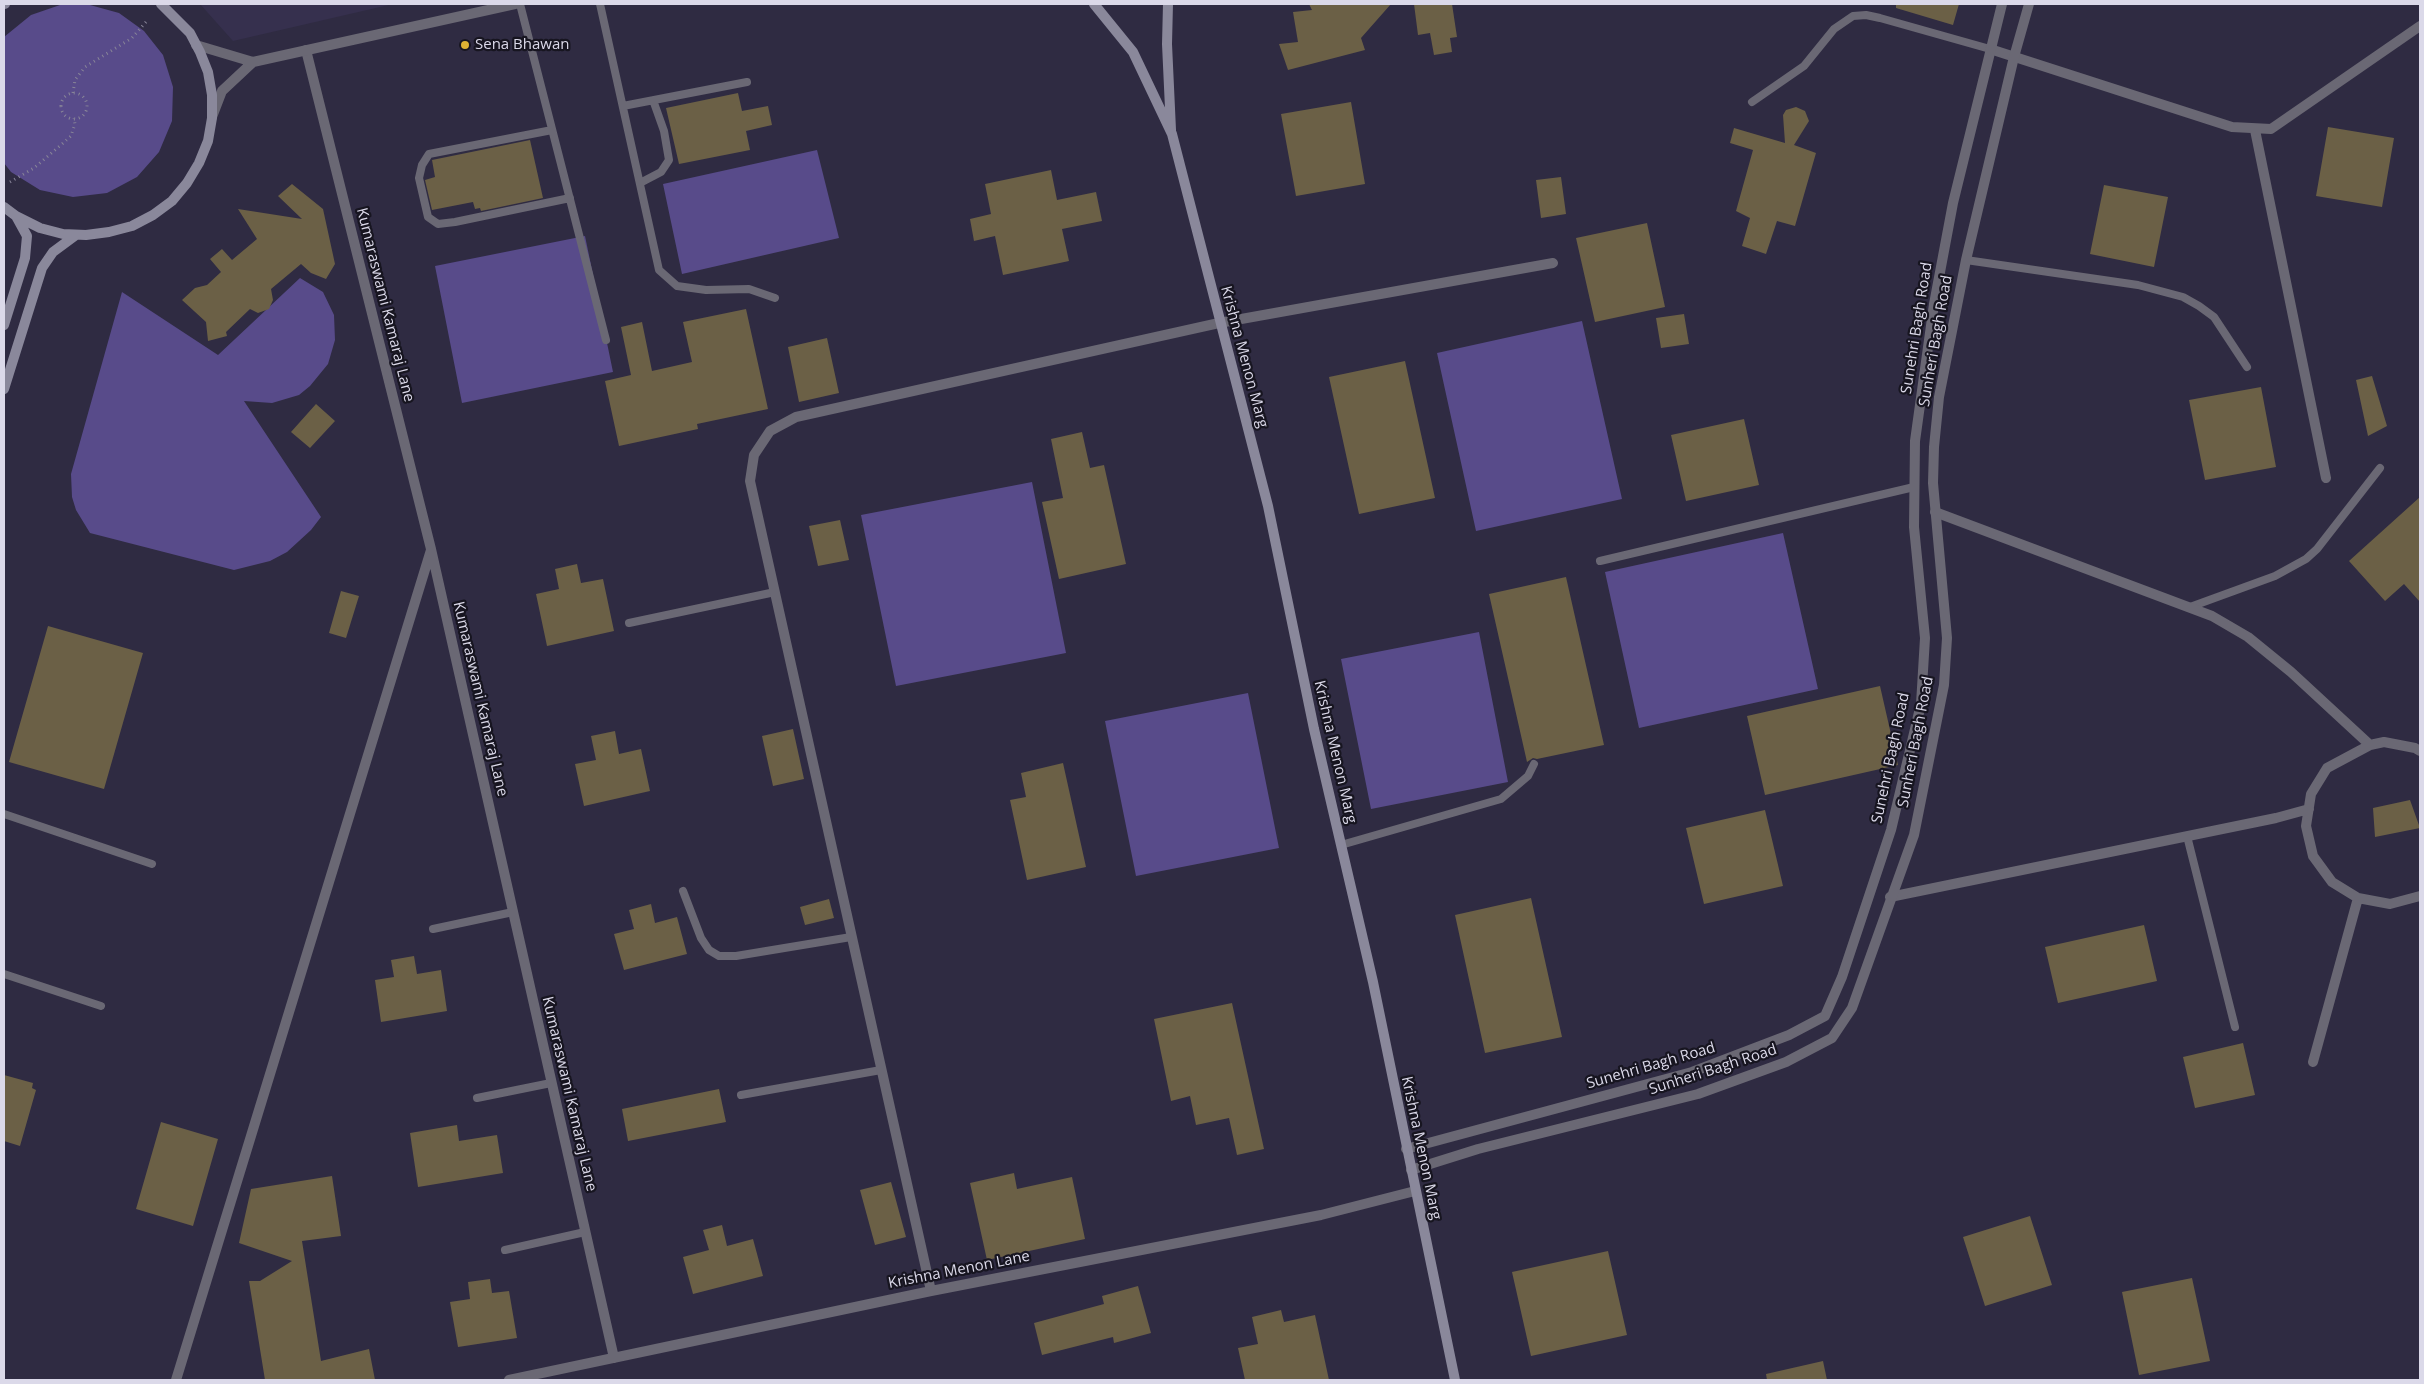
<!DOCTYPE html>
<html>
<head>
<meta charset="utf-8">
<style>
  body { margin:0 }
  #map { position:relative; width:2424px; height:1384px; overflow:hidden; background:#2f2b42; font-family:"Open Sans",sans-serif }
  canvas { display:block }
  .frame { position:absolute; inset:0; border:5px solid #dbd9e9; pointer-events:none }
</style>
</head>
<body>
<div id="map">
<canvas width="2424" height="1384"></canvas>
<div class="frame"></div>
</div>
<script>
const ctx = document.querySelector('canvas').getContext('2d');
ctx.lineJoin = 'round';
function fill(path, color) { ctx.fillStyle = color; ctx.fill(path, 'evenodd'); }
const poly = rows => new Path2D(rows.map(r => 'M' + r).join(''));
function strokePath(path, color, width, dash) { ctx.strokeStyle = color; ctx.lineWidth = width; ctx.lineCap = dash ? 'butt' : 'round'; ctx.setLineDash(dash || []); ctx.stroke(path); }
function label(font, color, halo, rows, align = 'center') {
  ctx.font = font + ' "Open Sans",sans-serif'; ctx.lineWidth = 4.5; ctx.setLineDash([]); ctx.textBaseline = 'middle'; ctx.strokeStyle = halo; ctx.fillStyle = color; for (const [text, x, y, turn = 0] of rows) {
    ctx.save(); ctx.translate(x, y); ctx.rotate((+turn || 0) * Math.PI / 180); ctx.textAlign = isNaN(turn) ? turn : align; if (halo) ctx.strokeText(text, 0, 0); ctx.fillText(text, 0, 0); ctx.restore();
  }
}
fill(poly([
  [200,4,393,4,233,41]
]), '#36304e');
fill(poly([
  [60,5,90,5,119,13,144,31,163,55,173,87,172,121,159,152,137,177,107,193,73,197,40,190,11,172,4,163,4,37,31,15],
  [817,150,839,238,682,274,663,184],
  [585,236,613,372,462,403,435,266],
  [300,278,323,292,334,315,335,340,328,364,310,386,299,395,272,403,244,401,321,517,311,530,287,552,270,561,234,570,90,533,76,510,72,497,71,474,122,292,218,355],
  [1582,321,1622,499,1476,531,1437,353],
  [1032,482,1066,653,896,686,861,515],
  [1783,533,1818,689,1639,728,1605,572],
  [1479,632,1508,782,1371,809,1341,659],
  [1248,693,1279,848,1136,876,1105,721]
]), '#584b8a');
fill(poly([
  [1309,4,1391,4,1361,38,1365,50,1288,70,1279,44,1298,42,1293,12,1312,10],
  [1414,4,1452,4,1457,37,1450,38,1452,52,1434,55,1430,33,1418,35],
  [1896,4,1959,4,1953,25,1896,8],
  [738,93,742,111,768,106,772,125,746,131,750,150,679,164,666,108],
  [1351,102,1365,184,1296,196,1281,114],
  [1796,107,1805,111,1809,121,1794,145,1816,153,1795,226,1777,221,1766,254,1742,246,1750,218,1736,211,1753,150,1730,143,1734,128,1785,143,1783,115,1786,110],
  [2328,127,2394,138,2382,207,2316,196],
  [530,140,543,198,481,211,480,208,475,209,473,202,432,210,425,180,435,177,432,160],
  [1051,170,1057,200,1096,192,1102,221,1062,229,1069,261,1003,275,995,236,974,241,970,219,991,214,985,184],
  [1561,177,1566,214,1541,218,1536,180],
  [292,184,323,209,335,264,326,279,311,273,301,264,271,289,273,300,269,309,258,313,250,309,226,332,227,336,208,341,206,322,182,300,195,288,207,285,221,272,210,259,222,249,232,260,257,239,238,209,302,219,278,196],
  [2104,185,2168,197,2154,267,2090,254],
  [1647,223,1665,307,1595,322,1576,238],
  [746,309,768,409,697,424,698,429,619,446,605,381,631,375,621,327,642,322,652,371,692,362,683,322],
  [1684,314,1689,344,1661,348,1656,318],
  [827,338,839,393,799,402,788,347],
  [1405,361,1435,498,1359,514,1329,377],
  [2372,376,2387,426,2368,436,2356,380],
  [2261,387,2276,467,2205,480,2189,400],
  [316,404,335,421,310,448,291,432],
  [1744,419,1759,485,1686,501,1671,435],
  [1082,432,1090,468,1104,465,1126,564,1059,579,1042,502,1063,498,1051,439],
  [2420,497,2420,602,2404,584,2385,601,2349,561],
  [840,520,849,560,818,566,809,526],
  [577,564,581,583,603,579,614,631,547,646,536,594,559,589,555,569],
  [1566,577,1604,745,1537,759,1533,758,1527,762,1489,594],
  [341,591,359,596,346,638,329,633],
  [48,626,143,653,104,789,9,762],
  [1880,686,1898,765,1765,795,1747,716],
  [793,729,804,779,773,786,762,736],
  [615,731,619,754,641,749,650,791,584,806,575,764,596,760,591,736],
  [1063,763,1086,867,1027,880,1010,800,1026,797,1021,773],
  [2410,800,2420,828,2375,837,2373,808],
  [1765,810,1783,886,1704,904,1686,828],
  [1531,898,1562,1037,1485,1053,1455,915],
  [829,899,834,918,805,925,800,907],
  [651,904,655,923,677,917,687,954,624,970,614,934,634,929,629,910],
  [2144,925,2157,981,2058,1003,2045,947],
  [414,956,417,974,441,970,447,1011,381,1022,375,980,394,977,391,960],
  [1232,1003,1264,1149,1237,1155,1229,1118,1196,1125,1190,1096,1171,1101,1154,1019],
  [2243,1043,2255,1095,2195,1108,2183,1057],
  [4,1075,33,1083,32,1088,36,1090,20,1146,4,1141],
  [719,1089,726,1122,628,1141,622,1109],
  [161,1122,218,1139,193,1226,136,1209],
  [457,1125,459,1141,497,1135,503,1173,418,1187,410,1133],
  [1014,1173,1017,1189,1072,1177,1085,1239,987,1260,970,1183],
  [332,1176,341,1236,302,1241,321,1361,369,1349,375,1380,265,1380,249,1281,260,1281,292,1261,239,1243,251,1189],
  [891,1182,906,1237,875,1245,860,1190],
  [2030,1216,2052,1285,1985,1306,1963,1237],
  [722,1225,727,1246,753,1239,763,1276,693,1294,683,1257,709,1250,703,1230],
  [1608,1251,1627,1335,1531,1356,1512,1272],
  [2192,1278,2210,1361,2139,1375,2122,1292],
  [490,1279,492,1293,509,1291,517,1338,458,1347,450,1302,470,1299,468,1282],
  [1138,1286,1151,1333,1114,1343,1113,1337,1042,1355,1034,1323,1104,1304,1102,1296],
  [1281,1310,1284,1322,1315,1315,1329,1380,1245,1380,1238,1348,1258,1344,1252,1317],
  [1823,1361,1827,1380,1767,1380,1766,1374]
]), '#6b6046');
strokePath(poly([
  [73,93,75,80,85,67,132,38,146,22],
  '61 106a13 13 0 1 1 26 0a13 13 0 1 1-26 0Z',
  [10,182,34,168,62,144,71,136,75,124,74,118]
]), '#888598', 3, [1, 4]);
strokePath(poly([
  [520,4,606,340],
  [600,4,659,270,677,286,706,290,749,289,775,298],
  [1752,102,1804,66,1834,29,1853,16,1866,15,1880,18,1990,49],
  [623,106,747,82],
  [552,130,429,154,422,165,419,178,428,217,438,224,455,222,570,198],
  [640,183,661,172,669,160,664,131,653,100],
  [1966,260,2138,285,2183,297,2199,306,2214,317,2247,367],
  [1600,561,1914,487],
  [2190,607,2275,576,2306,559,2317,549,2380,468],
  [629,623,775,592],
  [4,814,152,864],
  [2187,836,2235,1027],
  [1341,845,1501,799,1528,776,1534,764],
  [683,891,701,938,709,950,719,956,736,956,851,937],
  [433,929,513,912],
  [4,974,101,1006],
  [741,1095,881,1070],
  [477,1098,551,1083],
  [505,1250,585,1232]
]), '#6a6874', 8);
strokePath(poly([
  [1990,49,2232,127,2271,129,2420,26],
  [306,50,431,549,614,1358],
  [2255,130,2326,478],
  [1935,512,2212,616,2248,637,2291,672,2370,745],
  [2420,751,2415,748,2384,742,2370,745,2327,768,2311,794,2306,826,2313,856,2332,882,2358,898,2390,904,2420,896],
  [1890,897,2276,818,2309,809],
  [2313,1062,2358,898],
  [931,1291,750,481,754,455,770,431,796,417,1219,323,1553,263],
  [176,1380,431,550],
  [509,1380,931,1291,1321,1215,1415,1191]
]), '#6a6874', 10);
strokePath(poly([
  [196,45,253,62],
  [212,117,222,91,253,62,515,4],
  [1406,1149,1692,1072,1789,1035,1825,1016,1842,977,1891,830,1921,704,1925,638,1914,527,1915,441,1934,304,1953,203,2002,4],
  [1411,1170,1478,1149,1698,1094,1786,1062,1832,1038,1852,1008,1914,835,1944,685,1947,638,1933,483,1934,447,1939,397,1966,260,2014,57,2029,4]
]), '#6a6874', 10);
strokePath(poly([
  [4,4,5,4],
  [1094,4,1133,52,1172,134,1268,506,1314,729,1373,982,1455,1380],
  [1168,4,1167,44,1171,130],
  [4,207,16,216,40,228,63,234,86,235,109,232,132,226,153,215,172,201,187,183,199,163,208,141,212,118,212,95,208,72,200,52,190,33,161,4],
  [4,325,25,258,27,236,16,216],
  [4,389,42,268,53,252,76,235]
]), '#8a889b', 10);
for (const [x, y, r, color] of [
  [465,45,5,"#deb133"]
]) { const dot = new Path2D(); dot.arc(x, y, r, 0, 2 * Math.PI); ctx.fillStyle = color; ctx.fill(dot); strokePath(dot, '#171520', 2); }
label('15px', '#dbd9e9', '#171520', [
  ["Sena Bhawan",475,45]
], 'left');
label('15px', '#dbd9e9', '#171520', [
  ["Kumaraswami Kamaraj Lane",385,305,76],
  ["Sunehri Bagh Road",1917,328,-81],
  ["Sunheri Bagh Road",1936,341,-80],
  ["Krishna Menon Marg",1244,357,75],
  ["Kumaraswami Kamaraj Lane",480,699,77],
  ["Sunheri Bagh Road",1916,742,-79],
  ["Krishna Menon Marg",1335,752,77],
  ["Sunehri Bagh Road",1891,758,-78],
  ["Sunehri Bagh Road",1651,1066,-16],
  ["Sunheri Bagh Road",1713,1070,-18],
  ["Kumaraswami Kamaraj Lane",569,1094,77],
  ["Krishna Menon Marg",1421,1148,78],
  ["Krishna Menon Lane",959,1270,-11]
]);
</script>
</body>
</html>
